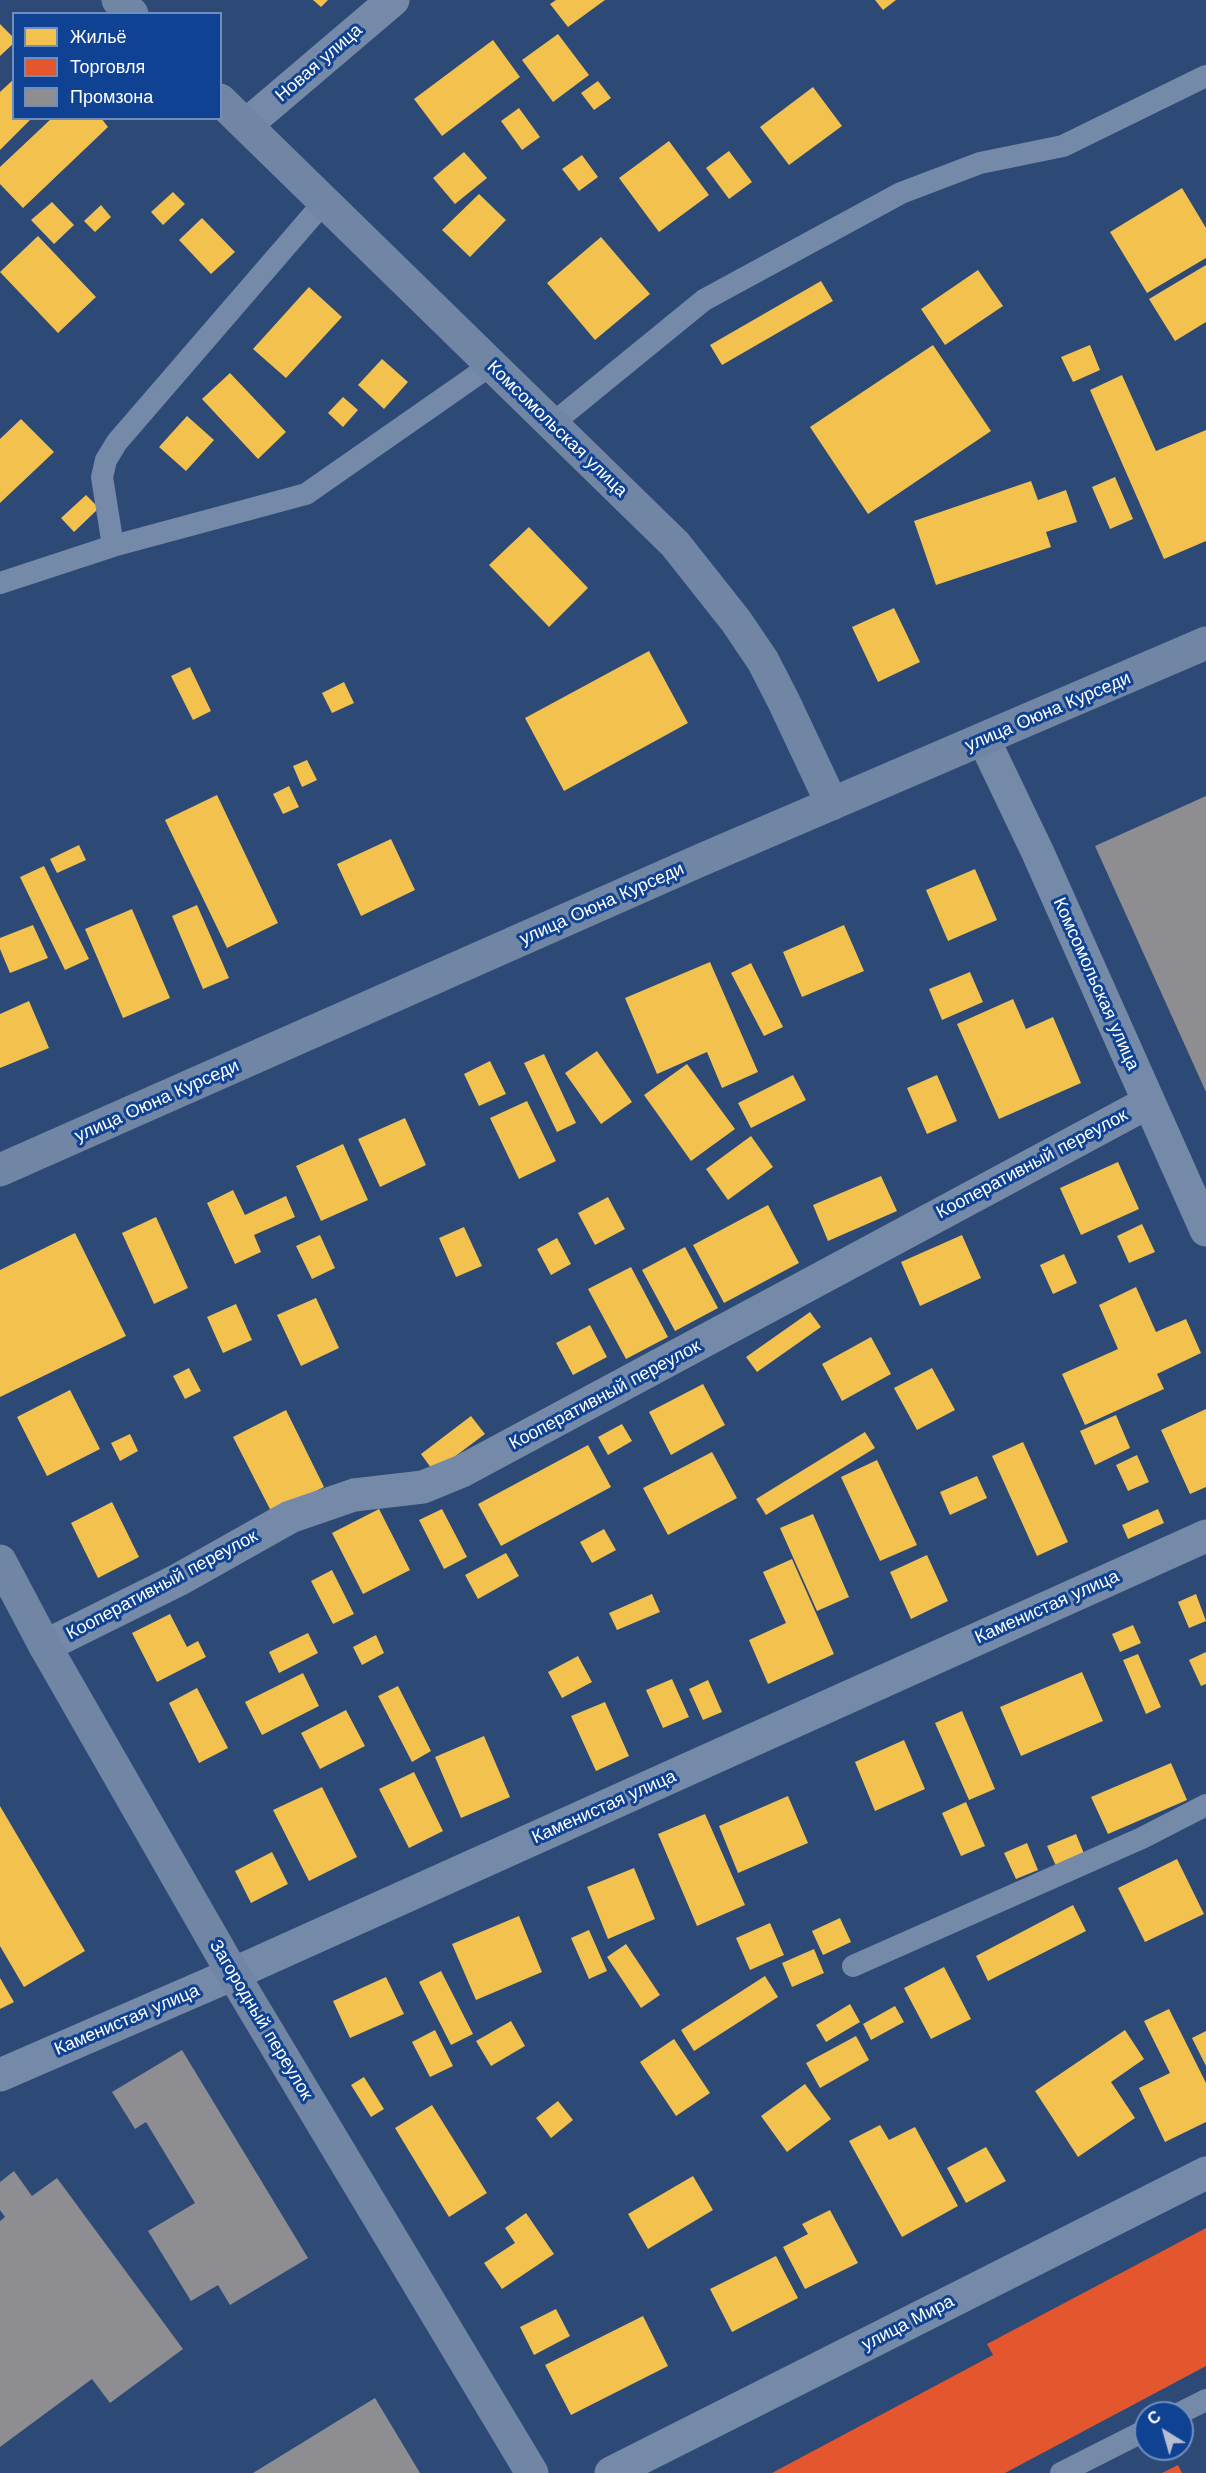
<!DOCTYPE html>
<html>
<head>
<meta charset="utf-8">
<style>
  body { margin:0 }
  #map { position:relative; width:1206px; height:2473px; overflow:hidden; background:#2d4975; font-family:"Work Sans",sans-serif }
  canvas { display:block }
  .legend { position:absolute; left:12px; top:12px; width:210px; height:108px; box-sizing:border-box; background:#0f4293; border:2px solid #6f8ebe; margin:0; padding:8px 10px; list-style:none; font-size:18px; color:#fff }
  .legend li { display:flex; align-items:center; gap:12px; height:30px }
  .legend b { width:30px; border:2px solid #6f8ebe }
  .north { position:absolute; left:1134px; top:2401px; width:60px; height:60px; box-sizing:border-box; background:#0f4293; border:2px solid #6f8ebe; border-radius:50%; rotate:323deg; font-size:16px; font-weight:700; line-height:24px; text-align:center; color:#fff }
  .north::after { content:''; display:block; margin:auto; width:21px; height:27px; background:#b6bfcf; clip-path:polygon(50% 0,100% 100%,50% 72%,0 100%) }
</style>
</head>
<body>
<div id="map">
<canvas width="1206" height="2473"></canvas>
<ul class="legend">
<li><b style="height:16px;background:#f2c14e"></b>Жильё</li>
<li><b style="height:16px;background:#e4572e"></b>Торговля</li>
<li><b style="height:16px;background:#8d8d92"></b>Промзона</li>
</ul>
<div class="north">С</div>
</div>
<script>
const ctx = document.querySelector('canvas').getContext('2d');
ctx.lineJoin = 'round';
function fill(path, color) { ctx.fillStyle = color; ctx.fill(path, 'evenodd'); }
const poly = rows => new Path2D(rows.map(r => 'M' + r).join(''));
function strokePath(path, color, width, dash) { ctx.strokeStyle = color; ctx.lineWidth = width; ctx.lineCap = dash ? 'butt' : 'round'; ctx.setLineDash(dash || []); ctx.stroke(path); }
function label(font, color, halo, rows, align = 'center') {
  ctx.font = font + ' "Work Sans",sans-serif'; ctx.lineWidth = 6; ctx.setLineDash([]); ctx.textBaseline = 'middle'; ctx.strokeStyle = halo; ctx.fillStyle = color; for (const [text, x, y, turn = 0] of rows) {
    ctx.save(); ctx.translate(x, y); ctx.rotate((+turn || 0) * Math.PI / 180); ctx.textAlign = isNaN(turn) ? turn : align; if (halo) ctx.strokeText(text, 0, 0); ctx.fillText(text, 0, 0); ctx.restore();
  }
}
fill(poly([
  [313,0,328,0,321,7],
  [556,0,605,0,568,27,550,4],
  [875,0,896,0,883,10],
  [0,24,14,38,14,43,0,56],
  [558,34,589,75,553,102,522,60],
  [493,40,520,77,442,136,414,99],
  [14,79,14,118,32,118,0,150,0,92],
  [598,81,611,98,594,110,581,93],
  [813,87,842,126,789,165,760,127],
  [519,108,540,137,522,150,501,121],
  [52,118,101,118,108,127,23,208,0,184,0,167],
  [669,141,709,195,659,232,619,178],
  [729,151,752,182,729,199,706,168],
  [464,152,487,178,455,204,433,178],
  [582,155,598,177,579,191,562,169],
  [1182,188,1206,228,1206,258,1147,293,1110,232],
  [173,192,185,204,163,225,151,212],
  [479,194,506,220,470,257,442,230],
  [52,202,74,225,54,244,31,220],
  [101,205,111,217,95,232,84,221],
  [202,218,235,252,211,274,179,240],
  [38,236,96,297,58,333,0,272],
  [601,237,650,294,595,340,547,283],
  [1206,265,1206,322,1175,341,1149,299],
  [978,270,1003,306,945,345,921,309],
  [821,281,833,301,722,365,710,345],
  [309,287,342,317,286,378,253,349],
  [933,345,991,431,868,514,810,427],
  [1090,345,1100,370,1073,382,1061,357],
  [382,359,408,382,384,409,358,385],
  [230,373,286,432,258,459,202,399],
  [1122,375,1156,451,1206,430,1206,541,1164,559,1090,390],
  [343,397,358,410,343,427,328,413],
  [187,416,214,440,186,471,159,447],
  [21,419,54,452,0,503,0,439],
  [1115,477,1133,519,1110,529,1092,487],
  [1031,481,1038,500,1066,490,1077,522,1046,532,1051,547,936,585,914,521],
  [86,495,99,508,74,532,61,518],
  [529,527,588,588,549,627,489,565],
  [894,608,920,662,878,682,852,627],
  [649,651,688,723,564,791,525,718],
  [190,667,211,711,193,720,171,676],
  [344,682,354,703,332,713,322,693],
  [307,760,317,780,302,787,293,766],
  [289,786,299,807,283,814,273,794],
  [217,795,278,923,227,948,165,820],
  [391,839,415,890,361,916,337,864],
  [79,845,86,860,57,873,50,859],
  [44,866,89,959,65,970,20,877],
  [975,869,997,920,948,941,926,890],
  [197,905,229,978,203,989,172,916],
  [132,909,170,998,123,1018,85,929],
  [33,925,48,958,10,973,0,949,0,938],
  [844,925,864,971,802,997,783,952],
  [710,962,758,1072,722,1088,707,1052,657,1074,625,998],
  [751,963,783,1027,764,1036,731,973],
  [970,972,983,1002,942,1020,929,989],
  [1013,999,1026,1029,1053,1017,1081,1083,999,1119,957,1024],
  [29,1001,49,1048,0,1068,0,1014],
  [597,1051,632,1102,601,1124,565,1073],
  [544,1054,576,1123,557,1132,524,1063],
  [490,1061,506,1094,479,1106,464,1074],
  [687,1064,735,1129,691,1161,644,1095],
  [793,1075,806,1100,751,1128,738,1103],
  [937,1075,957,1121,927,1134,907,1088],
  [527,1101,556,1161,519,1179,490,1118],
  [405,1118,426,1165,380,1187,358,1139],
  [751,1136,773,1167,728,1200,706,1169],
  [343,1144,368,1200,321,1221,296,1166],
  [1118,1162,1139,1209,1081,1235,1060,1188],
  [881,1176,897,1211,828,1241,813,1205],
  [233,1190,245,1215,286,1196,295,1217,254,1235,261,1252,235,1264,207,1203],
  [608,1197,625,1229,595,1245,578,1213],
  [768,1205,799,1263,724,1303,693,1245],
  [156,1217,188,1288,154,1304,122,1233],
  [1142,1224,1155,1252,1129,1263,1117,1236],
  [464,1227,482,1266,456,1277,439,1238],
  [75,1233,126,1336,0,1397,0,1270],
  [320,1235,335,1268,312,1279,296,1246],
  [962,1235,981,1278,920,1306,901,1262],
  [557,1238,571,1264,551,1275,537,1249],
  [685,1247,718,1308,675,1331,642,1270],
  [1064,1254,1077,1283,1053,1294,1040,1265],
  [631,1267,668,1337,626,1359,588,1289],
  [1136,1287,1156,1332,1186,1319,1201,1353,1157,1374,1164,1389,1085,1425,1062,1374,1118,1349,1099,1305],
  [316,1298,339,1348,301,1366,277,1315],
  [236,1304,252,1340,223,1353,207,1317],
  [810,1312,821,1327,757,1372,746,1357],
  [590,1325,607,1357,573,1375,556,1343],
  [871,1337,891,1374,842,1401,822,1364],
  [189,1368,201,1391,185,1399,173,1376],
  [932,1368,955,1410,917,1430,894,1388],
  [703,1384,725,1425,671,1455,649,1412],
  [70,1390,100,1449,47,1476,17,1417],
  [1206,1409,1206,1487,1190,1494,1161,1430],
  [286,1410,324,1487,272,1513,233,1437],
  [1116,1415,1130,1448,1095,1465,1080,1431],
  [471,1416,485,1434,434,1472,421,1454],
  [622,1424,632,1441,608,1455,598,1437],
  [865,1432,875,1448,766,1515,756,1499],
  [130,1434,138,1451,120,1461,111,1443],
  [1023,1442,1068,1542,1037,1556,992,1456],
  [588,1445,611,1487,501,1546,478,1504],
  [712,1452,737,1498,668,1535,643,1488],
  [1137,1455,1149,1482,1128,1491,1116,1465],
  [877,1460,917,1545,880,1561,841,1477],
  [977,1476,987,1498,950,1515,940,1492],
  [112,1502,139,1557,98,1578,71,1523],
  [379,1509,410,1570,363,1594,332,1533],
  [442,1509,467,1557,444,1569,419,1520],
  [1158,1509,1164,1523,1128,1539,1122,1525],
  [813,1514,849,1597,817,1611,780,1528],
  [604,1529,616,1550,592,1563,580,1542],
  [506,1553,519,1576,478,1599,465,1575],
  [927,1555,948,1601,911,1619,890,1572],
  [792,1559,834,1654,768,1684,749,1640,786,1623,763,1572],
  [332,1570,354,1614,333,1624,311,1581],
  [652,1594,660,1612,617,1630,609,1613],
  [1196,1594,1206,1621,1189,1628,1178,1602],
  [170,1614,187,1647,198,1641,206,1657,157,1682,132,1633],
  [1133,1625,1141,1643,1120,1652,1112,1634],
  [308,1633,318,1653,279,1673,269,1652],
  [376,1635,384,1653,362,1665,353,1647],
  [1206,1652,1206,1684,1201,1686,1189,1660],
  [1138,1654,1161,1707,1146,1714,1123,1660],
  [578,1656,592,1682,562,1698,548,1672],
  [1082,1672,1103,1721,1021,1756,1000,1707],
  [303,1673,319,1706,262,1735,245,1702],
  [672,1679,689,1717,663,1728,646,1690],
  [708,1680,722,1712,703,1720,689,1689],
  [398,1686,431,1751,412,1762,378,1696],
  [197,1688,228,1748,199,1763,169,1703],
  [605,1702,629,1756,596,1771,571,1716],
  [346,1710,365,1746,320,1769,301,1733],
  [962,1711,995,1789,969,1800,935,1723],
  [484,1736,510,1797,461,1818,435,1757],
  [904,1740,925,1789,875,1811,855,1762],
  [1171,1763,1187,1800,1108,1834,1091,1797],
  [414,1772,443,1831,409,1848,379,1789],
  [322,1787,357,1857,309,1881,273,1810],
  [788,1796,808,1843,738,1873,719,1826],
  [966,1802,985,1846,961,1856,942,1813],
  [0,1806,85,1951,24,1987,0,1946],
  [705,1814,745,1905,697,1926,658,1834],
  [1076,1834,1085,1856,1057,1868,1047,1846],
  [1027,1843,1038,1870,1016,1879,1004,1853],
  [272,1852,288,1884,251,1903,235,1871],
  [1177,1859,1204,1914,1145,1942,1118,1888],
  [634,1868,655,1919,608,1939,587,1887],
  [1073,1905,1086,1931,988,1981,976,1956],
  [519,1916,542,1972,476,2000,452,1944],
  [840,1918,851,1942,823,1955,812,1931],
  [770,1923,784,1955,750,1970,736,1938],
  [589,1930,607,1971,589,1979,571,1938],
  [626,1944,660,1995,641,2008,607,1957],
  [814,1949,824,1973,792,1987,782,1963],
  [944,1967,971,2019,931,2039,904,1988],
  [441,1971,473,2034,451,2045,419,1982],
  [765,1976,778,1997,694,2051,681,2030],
  [386,1977,404,2014,350,2038,333,2001],
  [0,1978,14,2002,0,2009],
  [850,2004,860,2022,826,2042,816,2025],
  [895,2006,904,2022,871,2040,863,2024],
  [1169,2009,1206,2083,1206,2122,1165,2142,1139,2088,1170,2073,1144,2021],
  [511,2021,525,2046,491,2066,476,2041],
  [435,2030,453,2066,430,2077,412,2042],
  [1125,2030,1144,2059,1111,2082,1135,2118,1078,2157,1035,2091],
  [1206,2031,1206,2066,1192,2038],
  [856,2036,869,2060,820,2088,806,2063],
  [674,2039,710,2093,676,2116,640,2062],
  [364,2077,384,2109,371,2117,351,2085],
  [805,2084,831,2119,787,2152,761,2116],
  [558,2101,573,2120,551,2138,536,2118],
  [432,2105,487,2193,449,2217,395,2128],
  [880,2125,889,2140,915,2127,958,2206,902,2237,849,2141],
  [986,2147,1006,2181,966,2203,947,2168],
  [693,2176,713,2210,648,2249,628,2214],
  [830,2210,858,2263,805,2289,783,2247,808,2234,802,2224],
  [526,2213,554,2254,502,2289,484,2263,515,2243,505,2228],
  [776,2256,798,2298,732,2332,710,2289],
  [556,2309,570,2336,534,2355,520,2327],
  [643,2316,668,2366,571,2415,545,2365]
]), '#f2c14e');
fill(poly([
  [1206,2228,1206,2366,1005,2473,772,2473,993,2355,987,2344],
  [1178,2465,1182,2473,1162,2473]
]), '#e4572e');
fill(poly([
  [1206,796,1206,1092,1095,846],
  [182,2050,308,2258,230,2305,218,2285,191,2301,148,2231,195,2203,146,2122,135,2129,112,2092],
  [14,2171,32,2196,57,2178,183,2349,110,2403,92,2379,0,2447,0,2221,5,2217,0,2210,0,2182],
  [375,2398,420,2473,253,2473]
]), '#8d8d92');
strokePath(poly([
  [552,424,704,300,901,193,980,163,1063,146,1206,76],
  [113,546,102,477,106,460,117,442,325,201],
  [0,583,113,546,306,494,491,365],
  [853,1966,1142,1838,1206,1805],
  [1180,2413,1206,2400],
  [1061,2473,1146,2430]
]), '#758aa8', 22);
strokePath(poly([
  [246,125,393,0],
  [984,740,1038,853,1206,1230],
  [45,1646,178,1580,290,1517,354,1495,423,1487,462,1471,1149,1102],
  [0,2075,233,1974,1206,1536],
  [611,2473,1206,2173]
]), '#758aa8', 33);
strokePath(poly([
  [118,0,132,14],
  [220,100,675,544,736,621,763,661,784,702,832,804],
  [0,1170,701,860,1206,643],
  [0,1561,45,1646,233,1974,532,2473]
]), '#7185a4', 33);
label('18px', '#fff', '#0f4293', [
  ["Новая улица",319,63,-41],
  ["Комсомольская улица",557,429,44],
  ["улица Оюна Курседи",1048,712,-23],
  ["улица Оюна Курседи",602,904,-24],
  ["Комсомольская улица",1096,984,66],
  ["улица Оюна Курседи",157,1101,-24],
  ["Кооперативный переулок",1032,1164,-28],
  ["Кооперативный переулок",605,1395,-28],
  ["Кооперативный переулок",162,1585,-28],
  ["Каменистая улица",1047,1607,-24],
  ["Каменистая улица",604,1807,-24],
  ["Каменистая улица",127,2020,-23],
  ["Загородный переулок",261,2020,59],
  ["улица Мира",908,2323,-27]
]);
</script>
</body>
</html>
